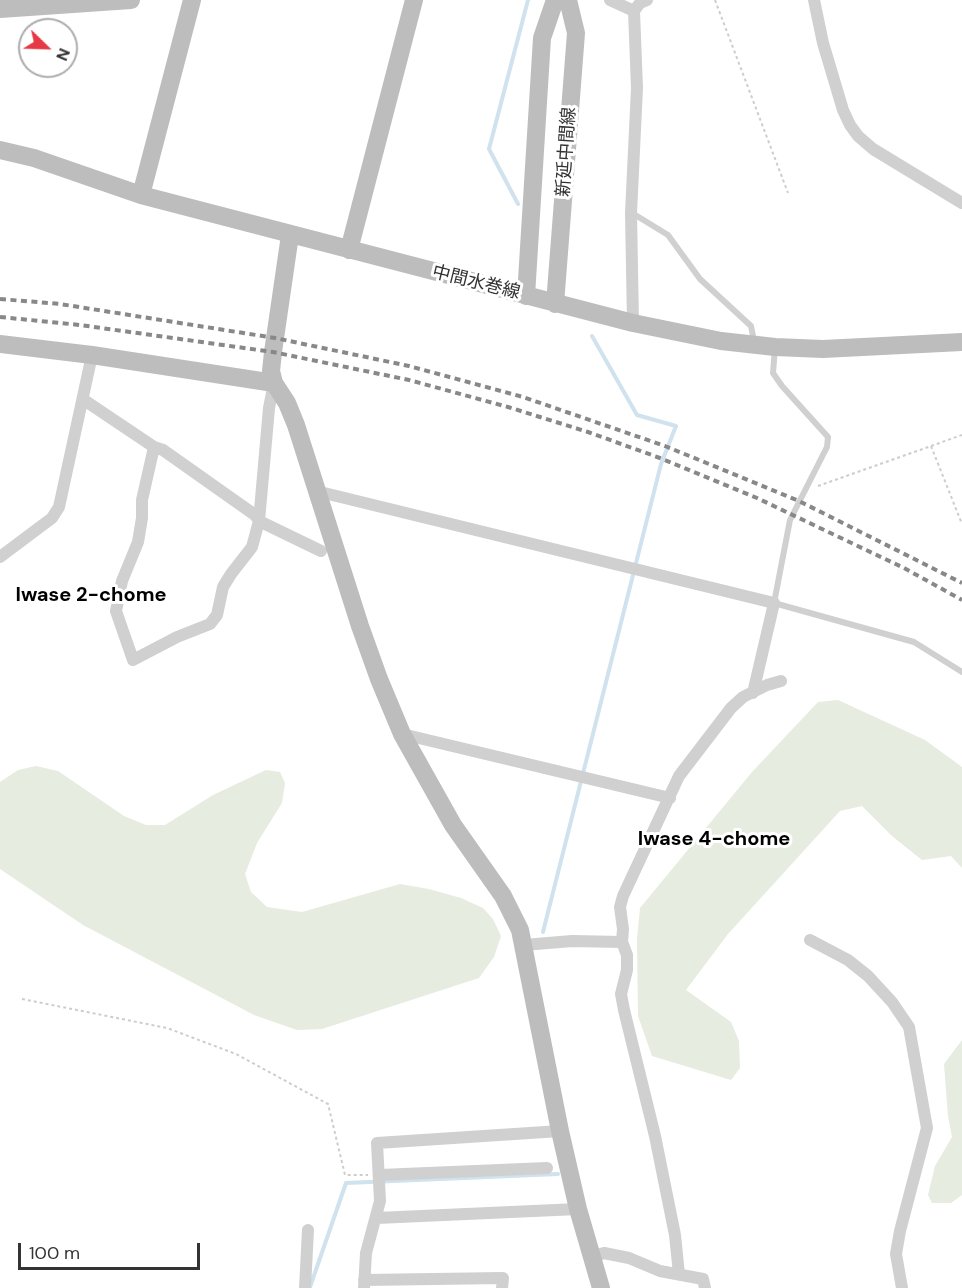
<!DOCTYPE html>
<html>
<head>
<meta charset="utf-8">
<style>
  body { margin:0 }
  #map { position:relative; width:962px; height:1288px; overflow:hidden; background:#fff; font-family:"DM Sans",sans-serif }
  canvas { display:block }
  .north { position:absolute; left:18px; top:18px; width:60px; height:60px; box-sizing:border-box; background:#fff; border:2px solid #adadad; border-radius:50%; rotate:113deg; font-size:16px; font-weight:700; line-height:24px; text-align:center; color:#333 }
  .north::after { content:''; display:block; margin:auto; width:21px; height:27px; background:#e63946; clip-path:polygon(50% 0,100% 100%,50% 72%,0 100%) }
  .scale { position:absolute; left:18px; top:1243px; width:182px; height:27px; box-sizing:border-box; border:3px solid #333; border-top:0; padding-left:8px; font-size:18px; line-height:21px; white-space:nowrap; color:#333; -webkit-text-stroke:4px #fff; paint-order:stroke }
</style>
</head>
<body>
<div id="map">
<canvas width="962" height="1288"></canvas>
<div class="north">N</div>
<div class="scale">100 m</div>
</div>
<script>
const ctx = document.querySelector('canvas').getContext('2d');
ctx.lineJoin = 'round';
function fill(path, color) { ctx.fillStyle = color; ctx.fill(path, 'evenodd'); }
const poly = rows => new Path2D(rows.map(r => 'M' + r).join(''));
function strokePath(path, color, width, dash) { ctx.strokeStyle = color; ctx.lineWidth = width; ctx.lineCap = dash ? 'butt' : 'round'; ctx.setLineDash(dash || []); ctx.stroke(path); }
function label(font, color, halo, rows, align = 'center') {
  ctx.font = font + ' "DM Sans","Noto Sans JP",sans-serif'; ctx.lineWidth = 6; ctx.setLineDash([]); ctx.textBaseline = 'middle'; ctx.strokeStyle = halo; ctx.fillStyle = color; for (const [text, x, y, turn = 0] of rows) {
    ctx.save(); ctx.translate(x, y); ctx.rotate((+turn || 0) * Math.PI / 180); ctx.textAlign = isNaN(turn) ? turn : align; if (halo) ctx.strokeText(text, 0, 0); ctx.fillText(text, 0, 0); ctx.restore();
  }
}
fill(poly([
  [838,700,925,740,962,767,962,868,951,856,922,860,892,836,862,806,840,811,728,934,686,990,731,1022,739,1041,740,1068,731,1080,652,1056,638,1016,637,939,640,908,752,772,818,702],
  [36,766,58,771,124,816,146,825,165,825,213,795,266,770,280,772,285,783,282,803,257,843,245,874,251,892,267,907,302,912,400,884,429,889,461,898,483,908,493,919,501,936,494,957,479,978,322,1029,297,1030,254,1015,83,925,0,869,0,782,18,770],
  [962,1040,962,1195,951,1203,932,1203,928,1195,935,1166,952,1137,948,1116,944,1064]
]), '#e6ecdf');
strokePath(poly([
  [518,204,489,149,528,0],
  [543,932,661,464,676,426,637,415,592,336],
  [310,1287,346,1183,558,1174]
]), '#cfe2ee', 4);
strokePath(poly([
  [715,0,788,193],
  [931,446,962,524],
  [818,486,962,435],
  [22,999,167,1028,236,1054,328,1104,345,1175,368,1175]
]), '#cdcdcd', 2, [3, 3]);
strokePath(poly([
  [632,213,668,235,700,279,751,326,754,341],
  [775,348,773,373,782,386,828,437,827,447,790,520,774,603,914,642,962,672]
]), '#d0d0d0', 6);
strokePath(poly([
  [610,0,634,11],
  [814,0,823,43,843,110,850,125,858,136,873,149,962,203],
  [633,323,631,213,637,88,634,11,640,3,647,0],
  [84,400,154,447,142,500,142,518,138,542,122,581,116,611,133,660,177,637,210,624,217,615,223,587,231,574,252,547,259,521,269,408,274,383],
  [154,447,163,450,255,515,259,521,321,551],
  [316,491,774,603,753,693],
  [0,557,52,518,59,507,92,355],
  [402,734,670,798],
  [810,940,848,960,868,976,892,1002,909,1027,927,1128,900,1231,896,1254,902,1288],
  [524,945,572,941,622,942],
  [380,1175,547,1168],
  [377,1218,578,1209],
  [592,1257,604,1253,629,1258,660,1271,703,1279,705,1288],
  [679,1274,675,1235,655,1136,624,1010,621,994,627,970,627,955,622,942,623,929,620,907,623,896,679,776,731,708,743,697,767,685,781,681],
  [364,1280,503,1278,502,1288],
  [305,1288,308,1230],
  [364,1288,366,1253,380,1201,377,1143,560,1131]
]), '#d0d0d0', 12);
strokePath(poly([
  [0,9,131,0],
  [0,150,34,158,141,195,633,323,721,341,775,347,823,349,962,342],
  [141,195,192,0],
  [290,235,273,352,271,371,274,383,287,403,296,425,360,626,379,679,402,734,453,825,503,896,520,930,560,1131,578,1209,601,1288],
  [349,250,414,0],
  [526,296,542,38,555,0],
  [555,304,576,33,568,0],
  [0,344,92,355,274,383]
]), '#bdbdbd', 18);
strokePath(poly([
  [0,299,60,304,275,338,409,366,523,397,665,446,799,501,962,583],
  [0,317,80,325,273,352,409,380,508,407,588,432,660,458,757,498,904,568,962,600]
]), '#888', 4, [6, 4.5]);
label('18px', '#333', '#fff', [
  ["新延中間線",567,152,-86],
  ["中間水巻線",476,283,14]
]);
label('bold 20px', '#000', '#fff', [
  ["Iwase 2-chome",91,596],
  ["Iwase 4-chome",714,840]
]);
</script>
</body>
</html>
